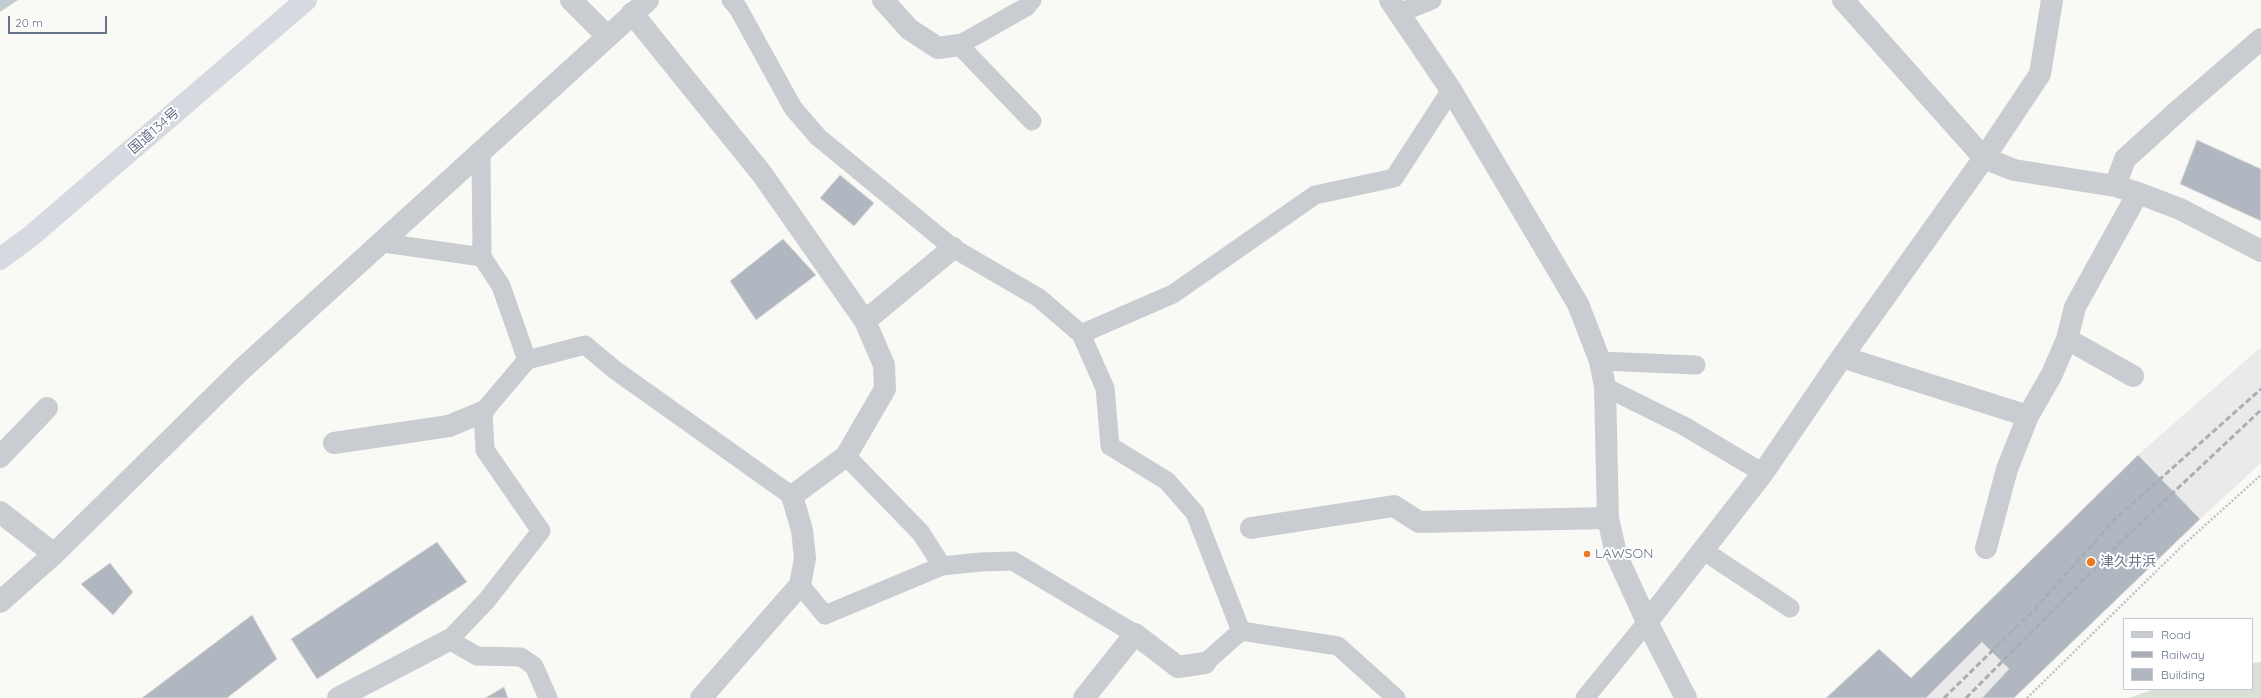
<!DOCTYPE html>
<html>
<head>
<meta charset="utf-8">
<style>
  body { margin:0 }
  #map { position:relative; width:2261px; height:698px; overflow:hidden; background:#f9f9f6; font-family:Quicksand,sans-serif }
  canvas { display:block }
  .legend { position:absolute; left:2123px; top:618px; width:130px; height:72px; box-sizing:border-box; background:#fff; border:1px solid #c2c7d0; margin:0; padding:5px 7px; list-style:none; font-size:12px; color:#66738a }
  .legend li { display:flex; align-items:center; gap:8px; height:20px }
  .legend b { width:20px; border:1px solid #c2c7d0 }
  .scale { position:absolute; left:8px; top:16px; width:99px; height:18px; box-sizing:border-box; border:2px solid #66738a; border-top:0; padding-left:5px; font-size:12px; line-height:14px; white-space:nowrap; color:#66738a; -webkit-text-stroke:3px #fff; paint-order:stroke }
</style>
</head>
<body>
<div id="map">
<canvas width="2261" height="698"></canvas>
<ul class="legend">
<li><b style="height:5px;background:#c9ccd0"></b>Road</li>
<li><b style="height:5px;background:#a9adb5"></b>Railway</li>
<li><b style="height:11px;background:#b1b7c0"></b>Building</li>
</ul>
<div class="scale">20 m</div>
</div>
<script>
const ctx = document.querySelector('canvas').getContext('2d');
ctx.lineJoin = 'round';
function fill(path, color) { ctx.fillStyle = color; ctx.fill(path, 'evenodd'); }
const poly = rows => new Path2D(rows.map(r => 'M' + r).join(''));
function strokePath(path, color, width, dash) { ctx.strokeStyle = color; ctx.lineWidth = width; ctx.lineCap = dash ? 'butt' : 'round'; ctx.setLineDash(dash || []); ctx.stroke(path); }
function label(font, color, halo, rows, align = 'center') {
  ctx.font = font + ' Quicksand,"Noto Sans JP",sans-serif'; ctx.lineWidth = 4; ctx.setLineDash([]); ctx.textBaseline = 'middle'; ctx.strokeStyle = halo; ctx.fillStyle = color; for (const [text, x, y, turn = 0] of rows) {
    ctx.save(); ctx.translate(x, y); ctx.rotate((+turn || 0) * Math.PI / 180); ctx.textAlign = isNaN(turn) ? turn : align; if (halo) ctx.strokeText(text, 0, 0); ctx.fillText(text, 0, 0); ctx.restore();
  }
}
fill(poly([
  [2261,347,2261,463,2200,519,2014,698,1826,698,1879,649,1912,678,2138,455]
]), '#e9eae9');
fill(poly([
  [2261,662,2261,698,2129,698,2155,689,2252,689,2252,663]
]), '#d9e1d7');
fill(poly([
  [0,0,18,0,0,12]
]), '#c3cbd2');
const building = poly([
  [2197,140,2261,169,2261,221,2180,184,2197,140],
  [840,175,874,203,854,226,820,198,840,175],
  [783,239,816,275,756,320,730,281,783,239],
  [2138,455,2200,519,2014,698,1982,698,2009,669,1982,642,1926,698,1826,698,1879,649,1911,678,2138,455],
  [437,542,467,582,317,679,291,639,437,542],
  [110,563,133,592,113,615,81,584,110,563],
  [252,615,277,659,227,698,142,698,252,615],
  [504,687,508,698,485,698,504,687]
]);
fill(building, '#b1b7c0');
strokePath(building, '#dadbd9', 1);
strokePath(poly([
  [2027,698,2181,547,2261,475]
]), '#c0c2c5', 2.5, [2, 2]);
strokePath(poly([
  [731,0,738,8,793,108,818,137,953,248,1039,298,1081,334,1173,294,1315,195,1394,178,1451,90],
  [1032,0,1026,7,959,45,1032,121],
  [1400,13,1432,0],
  [481,152,482,257],
  [384,243,482,257,501,286,527,360],
  [1081,334,1105,388,1110,446,1167,481,1195,513,1241,631],
  [1600,361,1696,365],
  [1605,387,1684,426,1763,473],
  [846,456,921,533,942,566,981,562,1013,561,1135,634],
  [1704,551,1790,608],
  [800,585,825,615,942,566],
  [1205,663,1241,631,1338,646,1396,698],
  [548,698,534,666,521,657,477,656,449,640,487,600,541,531,485,450,483,412,527,360,585,345,615,370,792,496],
  [1585,698,1647,622]
]), '#c9ccd0', 19);
strokePath(poly([
  [571,0,607,36],
  [883,0,909,29,938,48,959,45],
  [1390,0,1451,90,1578,304,1600,361,1605,387,1608,518,1616,554,1647,622,1686,698],
  [1843,0,1984,158,2014,170,2115,186,2138,193,2180,209,2261,251],
  [632,13,762,174,865,321,884,365,885,389,846,456,792,496,802,530,805,558,800,585,701,698],
  [2115,186,2125,159,2179,110,2261,39],
  [865,321,953,248],
  [2067,339,2133,376],
  [1842,357,2028,416],
  [334,443,449,426,483,412],
  [0,457,47,408],
  [0,512,54,554],
  [1251,528,1394,506,1419,522,1608,518],
  [1986,548,2007,469,2028,416,2052,374,2067,339,2075,307,2138,193],
  [0,602,54,554,241,370,648,0],
  [1647,622,1763,473,1842,357,1984,158,2040,74,2052,0],
  [338,698,449,640],
  [1084,698,1135,634,1178,667,1205,663]
]), '#c9ccd0', 22);
strokePath(poly([
  [0,259,31,236,306,0]
]), '#d6dae0', 22);
strokePath(poly([
  [1944,698,2036,608,2114,520,2261,389],
  [1966,698,2128,535,2261,410]
]), '#a9adb5', 3, [6, 3]);
for (const [x, y, r, color] of [
  [1587,554,4,"#f07820"],
  [2091,562,5,"#f07820"]
]) { const dot = new Path2D(); dot.arc(x, y, r, 0, 2 * Math.PI); ctx.fillStyle = color; ctx.fill(dot); strokePath(dot, '#fff', 1.5); }
label('14px', '#66738a', '#fff', [
  ["国道134号",154,131,-41]
]);
label('14px', '#66738a', '#fff', [
  ["LAWSON",1595,554],
  ["津久井浜",2100,562]
], 'left');
</script>
</body>
</html>
